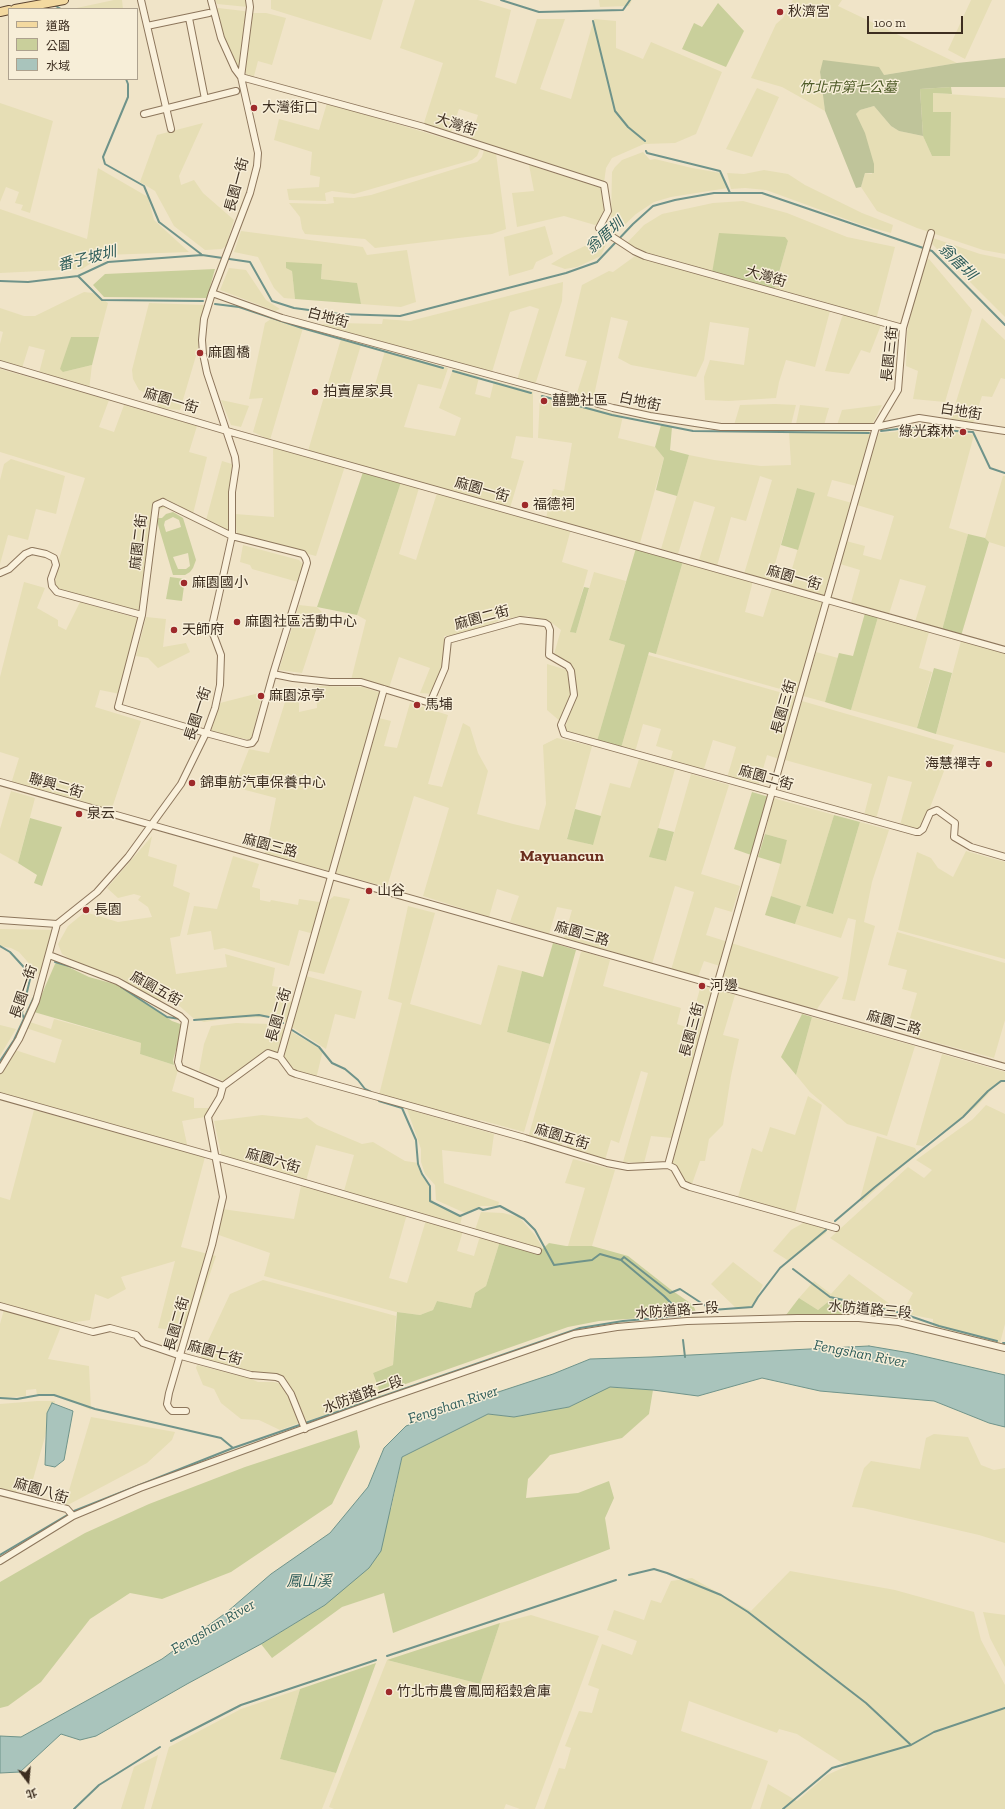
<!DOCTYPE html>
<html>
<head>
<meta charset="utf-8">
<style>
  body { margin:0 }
  #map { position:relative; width:1005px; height:1809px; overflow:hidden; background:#f0e4c8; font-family:"Zilla Slab","Noto Sans TC",serif }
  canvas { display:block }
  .legend { position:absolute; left:8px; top:8px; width:130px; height:72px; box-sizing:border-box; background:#f7eed8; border:1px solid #ada18e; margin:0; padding:5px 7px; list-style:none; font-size:12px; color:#3d2e20 }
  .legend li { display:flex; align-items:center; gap:8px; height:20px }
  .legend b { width:20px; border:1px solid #ada18e }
  .north { position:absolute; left:8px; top:1761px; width:40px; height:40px; -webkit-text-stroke:3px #f7eed8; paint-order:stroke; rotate:164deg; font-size:11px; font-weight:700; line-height:16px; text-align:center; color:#3d2e20 }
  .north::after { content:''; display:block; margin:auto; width:14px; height:18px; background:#3d2e20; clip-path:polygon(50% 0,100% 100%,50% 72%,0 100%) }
  .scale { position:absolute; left:867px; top:16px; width:96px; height:18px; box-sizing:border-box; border:2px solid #3d2e20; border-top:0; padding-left:5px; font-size:12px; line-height:14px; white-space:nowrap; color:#3d2e20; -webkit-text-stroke:3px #f7eed8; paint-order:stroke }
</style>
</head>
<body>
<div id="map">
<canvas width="1005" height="1809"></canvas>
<ul class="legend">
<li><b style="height:5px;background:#f3d9a0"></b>道路</li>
<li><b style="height:11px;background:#c9cf9b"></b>公園</li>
<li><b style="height:11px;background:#a9c4bc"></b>水域</li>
</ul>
<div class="north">北</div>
<div class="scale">100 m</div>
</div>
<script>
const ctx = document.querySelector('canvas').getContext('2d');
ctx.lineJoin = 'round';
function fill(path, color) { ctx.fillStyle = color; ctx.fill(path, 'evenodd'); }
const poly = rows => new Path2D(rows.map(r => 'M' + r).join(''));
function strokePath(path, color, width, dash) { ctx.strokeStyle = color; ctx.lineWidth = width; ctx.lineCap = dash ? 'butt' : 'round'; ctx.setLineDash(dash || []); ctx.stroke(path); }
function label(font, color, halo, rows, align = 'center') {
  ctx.font = font + ' "Zilla Slab","Noto Sans TC",serif'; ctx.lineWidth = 3; ctx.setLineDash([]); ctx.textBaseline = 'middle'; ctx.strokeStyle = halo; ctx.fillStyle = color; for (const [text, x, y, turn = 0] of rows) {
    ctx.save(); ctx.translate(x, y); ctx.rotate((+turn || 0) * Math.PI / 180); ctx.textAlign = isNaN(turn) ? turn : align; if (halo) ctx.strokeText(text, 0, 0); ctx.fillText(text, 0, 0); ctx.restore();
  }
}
fill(poly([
  [114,0,122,0,123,9,72,9],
  [215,0,247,0,248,7,217,4],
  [271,0,383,0,371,40,271,9],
  [415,0,478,0,511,10,495,77,516,84,537,19,565,19,540,89,571,99,594,19,616,21,616,48,643,59,651,42,722,72,696,134,675,143,644,144,612,158,606,168,604,183,470,141,478,115,459,109,450,135,423,126,443,63,400,48],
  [599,0,632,0,629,6,600,7],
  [793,0,842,0,838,6,957,63,884,75,820,72,825,111,782,87,751,78,776,24,783,18],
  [971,0,992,0,965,59,948,50],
  [218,8,244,11,247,12,241,70,237,68,228,50,215,9],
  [253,13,266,13,286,18,272,65,258,61,254,76,247,75,245,72],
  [757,88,779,97,752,157,726,149],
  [933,93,1005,98,1005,254,983,250,917,228,877,211,861,187,865,173,872,174,856,114,860,110,874,106,891,126,899,131,923,136,932,156,951,113,933,112],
  [0,103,53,121,30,213,21,210,23,205,15,203,19,192,6,187,0,202],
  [327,103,480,149,477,156,472,160,354,194,332,191,325,193,326,201,289,200,287,189,319,187,320,177,310,175,312,152,274,140,279,119,319,130],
  [203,123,179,176,181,185,194,180,203,193,234,220,226,246,222,249,205,250,174,226,155,191,140,182,157,135],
  [484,150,496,153,506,229,492,234,375,248,365,239,305,234,302,229,300,217,289,203,327,204,334,203,333,197,354,198,371,195,477,162,482,157],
  [643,152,650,160,655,159,692,168,721,173,728,188,671,197,654,202,636,214,614,235,606,227,611,219,612,172,615,167,622,160],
  [529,165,602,188,605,216,601,223,595,225,564,216,517,227,512,193,534,191],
  [98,168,148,197,154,220,189,252,104,255,82,269,0,273,0,209,87,239],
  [764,170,788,174,805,185,862,213,893,225,891,233,862,225,766,190,745,188,731,189,727,173,744,174],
  [743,201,787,213,847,237,895,247,876,320,774,290,788,241,712,273,646,253,626,244,644,225,662,214,713,203],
  [545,226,553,254,536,262,533,269,509,276,504,237],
  [241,231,363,247,367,255,407,250,416,302,401,307,361,304,356,283,321,279,322,264,292,271,295,299,284,298,274,288,258,257,234,252],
  [600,236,607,242,601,256,577,267,565,269,551,264,564,256,595,241],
  [933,238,980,254,1005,259,1005,317,932,244],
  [635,256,830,311,815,367,786,360,779,382,776,398,729,401,705,400,704,377,710,360,744,365,749,328,710,322,704,360,696,377,631,365,618,358,628,321,611,317,593,400,576,396,587,361,565,356,582,285,609,271,613,272],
  [929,259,972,310,945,402,913,399,918,371,906,366,907,332,923,261],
  [229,268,246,270,266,300,280,309,275,311,220,290],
  [563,282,562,301,535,385,517,380,539,309,530,306,510,312,492,372,313,325,339,323,382,324,383,319,410,321],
  [84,292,93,293,108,303,99,337,71,337,63,372,92,365,89,390,39,373,45,350,29,346,22,368,0,362,0,344,3,332,0,331,0,308,24,316,35,316],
  [149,303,206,305,200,329,198,349,180,410,157,408,159,399,139,390,133,379,132,370],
  [844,314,881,325,870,353,861,350,849,374,825,371,842,317],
  [982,318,1005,340,1005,379,1001,378,992,397,982,396,972,426,954,422,951,418],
  [271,319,303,328,270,440,253,432,263,398,249,399,265,323],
  [341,339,361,345,347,391,371,398,385,351,448,368,441,389,418,384,404,427,455,436,461,418,439,408,453,369,479,377,475,394,490,398,494,381,533,392,533,438,516,436,511,458,524,461,510,508,308,451],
  [0,369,109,400,99,427,114,432,124,405,197,426,189,452,207,457,192,518,168,507,157,510,142,614,58,591,55,586,57,565,85,478,0,452],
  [540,395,623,416,618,438,655,447,664,458,640,543,546,518,553,489,564,491,572,443,538,438],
  [221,400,249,406,241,427,231,425],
  [775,404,796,405,791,425,734,425,740,405],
  [800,405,829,408,824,425,796,424],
  [882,405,872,425,837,425,842,410],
  [921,425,974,435,949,528,968,534,942,630,915,622,926,586,900,579,889,614,851,603,860,570,840,564,846,541,865,546,863,555,881,560,894,516,857,505,877,433,895,432],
  [868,430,871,434,856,486,832,480,827,496,852,503,826,597,787,586,814,493,797,488,770,581,744,574,772,480,760,476,746,521,731,517,717,566,699,560,715,507,694,501,678,554,661,549,689,455,714,460,761,466,791,465,789,431],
  [273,447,345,466,316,556,237,536,235,514,274,517],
  [11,459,65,476,56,514,36,509,28,540,8,535,0,564,0,480,4,464],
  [222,461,235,465,229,534,205,524],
  [1003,476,1005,476,1005,547,989,542,985,538],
  [401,482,419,488,399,554,416,560,437,493,571,529,562,562,588,570,571,632,576,633,594,572,626,581,609,640,625,645,597,741,567,732,565,727,576,697,573,668,555,658,554,654,561,630,552,623,527,616,503,619,467,634,444,636,445,669,433,694,420,693,430,668,399,657,389,688,351,680,366,620,357,615],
  [243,545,299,560,303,564,298,582,252,569,250,565,240,562],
  [683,561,753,581,745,612,763,617,772,588,825,603,798,694,656,654],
  [24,582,45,588,37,608,58,620,58,626,66,630,80,602,140,619,120,694,100,690,95,707,141,721,111,811,11,784,19,758,0,752,0,677],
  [299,605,317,607,322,612,302,673,279,670],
  [146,617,166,619,163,647,186,643,190,652,158,668,148,658,136,656],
  [878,617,929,632,919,668,932,672,917,728,851,710],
  [961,641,1005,653,1005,753,936,734],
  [816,652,838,658,825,702,803,696],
  [648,655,797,697,779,759,767,755,758,787,727,778,736,747,713,740,703,772,670,762,673,751,656,746,661,729,643,724,635,752,621,748],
  [547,664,567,670,569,672,573,697,561,722,547,710],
  [316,686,363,687,381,693,329,871,265,854,276,798,234,787,249,749,269,753,285,702,299,701,299,712,317,708],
  [263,692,251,740,211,732,220,703],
  [802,701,954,745,921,831,900,825,912,782,888,776,876,819,864,815,872,784,785,760],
  [410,703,448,715,428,784,442,787,463,723,470,727,478,753,488,771,477,814,513,824,539,830,546,804,543,745,557,738,592,746,567,838,592,845,610,783,630,788,639,759,675,769,650,857,666,861,691,774,729,785,701,874,740,886,732,912,715,907,706,935,839,977,817,1009,715,983,720,966,704,961,698,977,671,970,694,892,675,886,652,964,564,938,572,910,557,907,549,934,510,922,519,896,497,889,489,917,423,896,449,808,414,796,387,887,334,873,379,718,391,721,384,746,397,748],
  [11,791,35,798,18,863,0,853,0,829],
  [773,798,834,815,806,906,833,914,860,822,889,830,872,882,864,922,875,926,855,1001,842,999,847,980,856,920,848,918,841,938,795,924,801,906,771,896,787,840,765,834],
  [152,836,148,856,177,865,173,886,190,893,180,936,170,938,176,974,227,967,225,954,275,968,272,986,291,989,289,1001,294,1002,288,1023,274,1017,231,1018,204,1022,193,1018,166,994,157,1005,121,978,73,961,62,954,58,944,68,926,85,912,118,922,152,917,148,907,138,900,141,896,134,894,118,898,107,888],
  [966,851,1005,862,1005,959,898,930,917,852,931,858,938,868,953,877],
  [233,856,259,864,252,887,260,889,260,900,270,902,271,900,298,905,299,899,326,903,334,896,350,899,324,974,305,970,314,934,299,930,289,966,224,948,214,950,211,931,187,935,194,906,217,909],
  [408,906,435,913,410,1004,481,1025,498,965,522,971,507,1032,550,1044,524,1132,480,1120,479,1124,379,1095,402,1003,388,999],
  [0,929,56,930,41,977,19,952,11,948,0,946],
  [897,932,1005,963,1005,1020,994,1058,915,1037,919,1021,910,1018,917,993,902,989,907,970,888,965],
  [583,951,610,960,603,986,681,1008,677,1024,689,1028,701,985,714,989,672,1138,651,1136,644,1163,623,1162,648,1073,641,1071,619,1143,611,1140,605,1160,566,1149,570,1136,565,1134,561,1147,528,1138,581,952],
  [306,976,362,991,355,1019,335,1014,326,1049,290,1026],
  [719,990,735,995,723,1035,739,1039,731,1076,723,1125,709,1139,705,1161,700,1161,692,1184,684,1180,674,1165,669,1163],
  [812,1017,915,1046,887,1136,847,1124,810,1092,796,1075],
  [54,1019,141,1043,140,1054,174,1065,178,1070,172,1091,194,1098,194,1108,213,1108,205,1117,182,1121,188,1149,0,1095,0,1070,12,1049,55,1063,62,1040,26,1028,30,1022,51,1029],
  [236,1023,271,1024,279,1026,286,1030,280,1053,277,1055,269,1052,232,1076,228,1083,199,1071,204,1044,211,1026],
  [0,1025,16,1029,0,1056],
  [290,1031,323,1050,316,1079,295,1072,283,1058],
  [942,1054,1005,1072,1005,1081,996,1085,976,1107,923,1146,916,1145],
  [808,1096,822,1105,795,1213,738,1197,752,1148,762,1152,770,1127,795,1135],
  [986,1105,1005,1114,1005,1324,1000,1343,933,1326,933,1319,902,1313,889,1317,877,1312,858,1311,834,1297,818,1310,799,1298,814,1281,831,1294,849,1274,902,1313,913,1293,830,1238,908,1167,924,1178,932,1170,916,1160,973,1119],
  [407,1109,494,1134,491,1156,442,1150,444,1183,499,1202,498,1206,481,1206,465,1213,436,1200,435,1185,425,1174,421,1162,421,1149],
  [34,1110,205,1157,181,1247,216,1256,190,1333,158,1328,175,1261,121,1277,126,1289,108,1299,95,1294,90,1320,62,1324,48,1359,89,1366,91,1410,63,1397,37,1395,36,1389,26,1390,26,1396,0,1398,0,1324,5,1306,0,1304,0,1197,10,1200],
  [262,1115,301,1119,307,1117,317,1125,362,1144,373,1142,405,1161,419,1163,422,1176,431,1186,432,1199,434,1203,462,1217,460,1225,344,1191,354,1155,316,1145,306,1181,222,1158,214,1121],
  [877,1136,915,1148,917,1152,862,1202,860,1199],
  [573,1159,615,1170,592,1246,568,1246,585,1188,565,1183],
  [301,1186,407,1214,389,1278,407,1283,426,1220,463,1231,457,1251,474,1256,480,1236,500,1241,486,1286,475,1293,471,1308,437,1301,433,1310,420,1315,396,1312,264,1276,270,1253,216,1234,222,1209,294,1219],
  [481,1212,503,1213,519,1217,535,1235,543,1249,475,1230],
  [805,1222,827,1229,826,1233,789,1261,773,1251,791,1230],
  [733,1262,763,1285,752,1307,736,1308,711,1284],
  [263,1280,396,1316,393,1365,373,1373,381,1396,304,1422,283,1380,252,1375,199,1360,230,1294],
  [197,1365,249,1378,258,1382,274,1382,282,1384,289,1397,299,1423,280,1430,259,1420,241,1419,221,1403,214,1389,203,1385,196,1368],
  [37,1401,55,1401,32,1483,19,1482,16,1494,0,1490,0,1404],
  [91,1417,175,1432,172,1440,147,1463,64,1507],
  [934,1434,968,1437,981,1465,994,1470,1005,1468,1005,1543,979,1535,863,1508,852,1507,864,1468,871,1461,920,1469,926,1438],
  [790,1571,895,1590,974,1612,981,1640,1005,1685,1005,1809,760,1809,768,1784,797,1801,827,1775,847,1766,797,1734,779,1729,777,1733,689,1701,681,1731,768,1761,751,1809,544,1809,559,1768,565,1769,571,1748,565,1746,579,1711,592,1713,599,1689,588,1685,602,1644,632,1655,637,1641,607,1630,614,1610,644,1620,651,1600,661,1603,671,1581,692,1578,751,1611],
  [983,1612,1005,1615,1005,1667,990,1638],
  [531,1615,599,1636,535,1809,520,1809,506,1804,504,1809,334,1809,329,1807,387,1660,480,1684,500,1623],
  [300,1689,280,1759,336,1773,322,1809,151,1809,169,1747,241,1709],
  [158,1755,144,1809,121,1809,134,1767]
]), '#e6deb5');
fill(poly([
  [718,3,744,31,726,67,682,49,694,23,702,27],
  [951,87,952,94,933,93,933,112,951,112,950,156,932,156,923,136,920,89],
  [719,233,785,237,788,241,774,290,712,273],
  [286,262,322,264,321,279,357,283,361,304,295,299,292,271,286,268],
  [215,269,207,298,104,297,93,285,105,274],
  [71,337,99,337,92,365,63,372,60,369],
  [661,425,672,427,670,450,689,455,677,496,656,490,664,458,655,447],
  [363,472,401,482,357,615,317,607],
  [797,488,815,493,798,550,781,545],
  [173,512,183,518,196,560,193,568,190,572,185,575,173,575,156,518,162,518,166,514],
  [173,517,179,520,181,527,166,532,164,525,165,521],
  [188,553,190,566,186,569,178,569,173,557],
  [968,534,985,538,989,542,961,636,942,630],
  [636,548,683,561,656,654,649,652,621,748,597,741,625,645,609,640],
  [170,577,185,579,182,601,166,599],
  [584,587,589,588,576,633,570,632],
  [865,613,878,617,851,710,825,702,839,653,853,656],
  [934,668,952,673,936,734,917,728],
  [752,792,769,797,751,855,734,849],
  [575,809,601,816,593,845,567,839],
  [834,815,860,822,833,914,806,906],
  [30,818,62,827,42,886,34,883,37,875,18,863],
  [658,828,674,832,666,861,649,857],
  [765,834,787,840,781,864,758,857],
  [771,896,801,906,795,924,765,915],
  [553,943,576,950,550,1044,507,1032,522,971,543,977],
  [58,962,89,977,118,985,172,1021,183,1025,173,1060,174,1065,140,1054,141,1043,34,1012,55,964],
  [802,1014,812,1017,796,1075,781,1057],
  [500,1241,537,1254,549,1243,566,1246,592,1246,628,1256,670,1289,693,1305,697,1314,599,1321,568,1327,380,1393,373,1373,393,1365,397,1312,420,1315,433,1310,437,1301,471,1308,475,1293,486,1286],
  [834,1297,858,1311,877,1312,889,1317,786,1315,799,1298,818,1310],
  [609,1387,653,1390,649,1414,622,1438,550,1455,528,1479,526,1498,578,1493,609,1481,614,1498,605,1518,610,1549,393,1633,384,1593,342,1607,272,1658,261,1644,325,1605,391,1509,402,1457,488,1414,514,1417,569,1407],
  [357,1430,360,1447,332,1504,231,1572,162,1599,130,1593,90,1619,41,1682,8,1706,0,1708,0,1582,85,1533,149,1504,245,1467],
  [500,1623,480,1684,387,1660],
  [376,1663,336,1773,280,1759,300,1689]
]), '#c9cf9b');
fill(poly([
  [1005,58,1005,87,951,87,920,89,923,136,899,131,891,126,874,106,860,110,856,114,865,133,874,164,874,173,865,173,861,187,856,188,825,111,820,72,823,60,879,67,884,75,957,63]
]), '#bfc49a');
const water = poly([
  [869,1346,910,1353,1005,1375,1005,1427,989,1423,934,1401,820,1391,762,1378,698,1396,653,1390,610,1387,569,1407,514,1417,488,1414,402,1457,381,1551,369,1568,325,1605,261,1644,187,1684,96,1736,80,1740,61,1734,20,1772,0,1773,0,1736,21,1737,162,1659,227,1612,271,1574,330,1533,368,1487,384,1448,406,1426,474,1400,553,1374,590,1359,651,1357,869,1346],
  [52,1403,73,1411,64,1460,55,1467,45,1465,47,1413,52,1403]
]);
fill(water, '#a9c4bc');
strokePath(water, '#6f938a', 1);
strokePath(poly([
  [501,0,539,12,623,10,630,0],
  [54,5,61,9],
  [593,21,615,111,628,127,645,141],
  [126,79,128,84,128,97,103,157,105,164,144,186,159,222,201,254],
  [646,151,647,153,720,171,730,193],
  [78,276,102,300,203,301],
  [0,281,28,282,78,276,108,262,202,255,250,262,272,301,294,308,339,314,400,316,566,273,597,262,633,224,653,206,675,200,714,193,762,193,932,251,1005,325],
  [215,304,239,307,302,328,443,368],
  [453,371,531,393],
  [542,396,612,415,693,431,869,433],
  [881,431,907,428,973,432,990,468,1005,473],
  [0,946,10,952,31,975,22,1013,24,1019],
  [55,962,79,969],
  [121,987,167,1017,180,1019],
  [194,1020,259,1015,274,1018,283,1023],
  [292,1030,319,1047,332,1063,345,1069,358,1080,365,1089,371,1092],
  [0,1061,14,1040,35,995],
  [835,1221,875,1187,963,1117,988,1091,1001,1081,1005,1081],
  [621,1260,624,1257,670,1293,680,1289,712,1310,752,1307,758,1297,780,1268,826,1230],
  [793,1269,830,1297,901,1313,939,1326,997,1341],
  [683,1340,685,1357],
  [1003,1343,1005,1343],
  [0,1398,17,1399,39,1395,54,1395,95,1409,221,1438,233,1448],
  [0,1555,74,1511,233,1448,580,1328,623,1321,680,1316,680,1312,664,1296,621,1260,600,1254,592,1260,554,1265,535,1230,524,1219,500,1206,483,1210,479,1208,460,1216,430,1201,430,1186,422,1174,418,1164,416,1140,402,1108,379,1101],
  [629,1575,654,1569,667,1573,721,1595,748,1612,866,1703,911,1745],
  [387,1656,616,1580],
  [171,1741,241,1705,376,1660],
  [74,1809,99,1785,160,1747],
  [783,1809,832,1768,911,1745,934,1732,1005,1708]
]), '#6f938a', 2);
const minor = poly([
  [141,0,171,129],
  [211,0,221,38,235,69,241,77],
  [189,18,205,99],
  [147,26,209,13],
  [241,77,424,127,604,185,608,211,599,228,634,251,645,256,903,328],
  [144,114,236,91],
  [212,293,282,318,613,408,650,416,721,427,876,427,919,418,1005,431],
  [0,364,227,431,1005,650],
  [163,502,232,536,303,554,306,559,307,563,273,674,255,739,252,743,247,744,206,733,118,707,142,615,156,505,163,502],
  [0,573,9,569,25,554,32,551,46,554,54,558,56,565,51,579,52,586,57,592,142,615],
  [273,674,293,678,330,682,361,682,430,703,445,668,448,640,520,620,545,623,548,625,550,630,549,655,568,666,571,671,574,695,561,725,564,734,916,832,919,832,923,829,930,813,937,810,955,823,954,837,971,847,1005,857],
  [0,782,1005,1067],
  [0,920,57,924],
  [49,955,117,981,180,1016,185,1021,178,1062,180,1068,223,1086],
  [280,1057,384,689],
  [0,1070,19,1039,36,1001,57,924,97,892,128,857,181,784,206,733,215,708,220,685,221,655,212,631,212,626,232,536,232,492,236,466,235,457,207,373,203,354,202,340,204,319,212,293,250,193,257,166,258,153,241,77,250,7,249,0],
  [0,1096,216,1157,538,1251],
  [668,1165,717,985,876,427,898,390,903,328,931,233],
  [0,1306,93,1332,110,1328,136,1335,143,1343,181,1356,251,1375,276,1377,281,1379,291,1394,305,1429],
  [186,1411,172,1411,169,1408,167,1404,169,1393,212,1245,223,1197,208,1117,220,1097,223,1086,268,1053,280,1057,291,1072,296,1074,525,1138,607,1163,628,1167,668,1165,674,1168,683,1184,690,1187,836,1228],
  [0,1492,67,1509,73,1516],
  [0,1561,73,1516,140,1488,377,1402,574,1334,617,1327,687,1321,797,1318,859,1318,899,1322,1005,1348]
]);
const major = poly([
  [15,9,64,0],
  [0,12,9,10]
]);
strokePath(minor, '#8d765c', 8);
strokePath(major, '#5b4430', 10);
strokePath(minor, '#faf1dc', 6);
strokePath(major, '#f3d9a0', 8);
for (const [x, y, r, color] of [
  [780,12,4,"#9e2a2b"],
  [254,108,4,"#9e2a2b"],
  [200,353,4,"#9e2a2b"],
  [315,392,4,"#9e2a2b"],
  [544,401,4,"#9e2a2b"],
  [963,432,4,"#9e2a2b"],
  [525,505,4,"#9e2a2b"],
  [184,583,4,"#9e2a2b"],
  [237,622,4,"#9e2a2b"],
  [174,630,4,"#9e2a2b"],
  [261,696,4,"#9e2a2b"],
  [417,705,4,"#9e2a2b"],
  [989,764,4,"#9e2a2b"],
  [192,783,4,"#9e2a2b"],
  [79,814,4,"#9e2a2b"],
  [369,891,4,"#9e2a2b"],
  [86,910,4,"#9e2a2b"],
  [702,986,4,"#9e2a2b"],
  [389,1692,4,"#9e2a2b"]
]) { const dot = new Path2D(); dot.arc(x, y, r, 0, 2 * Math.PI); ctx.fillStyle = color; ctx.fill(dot); strokePath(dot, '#f7eed8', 1.5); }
label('14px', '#3d2e20', '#f7eed8', [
  ["秋濟宮",788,12],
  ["大灣街口",262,108],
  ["麻園橋",208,353],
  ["拍賣屋家具",323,392],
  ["囍艷社區",552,401],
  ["綠光森林",955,432,"right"],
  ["福德祠",533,505],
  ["麻園國小",192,583],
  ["麻園社區活動中心",245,622],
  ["天師府",182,630],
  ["麻園涼亭",269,696],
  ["馬埔",425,705],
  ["海慧禪寺",981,764,"right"],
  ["錦車舫汽車保養中心",200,783],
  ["泉云",87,814],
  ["山谷",377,891],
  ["長園",94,910],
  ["河邊",710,986],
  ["竹北市農會鳳岡稻穀倉庫",397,1692]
], 'left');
label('italic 14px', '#4d5a26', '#f7eed8', [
  ["竹北市第七公墓",848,88]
]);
label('14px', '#3d2e20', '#f7eed8', [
  ["大灣街",456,125,18],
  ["長園一街",237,185,-75],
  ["大灣街",766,277,16],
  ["白地街",328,318,15],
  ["長園三街",890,354,-84],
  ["麻園一街",171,401,17],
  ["白地街",640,402,12],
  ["白地街",961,412,9],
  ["麻園一街",482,490,16],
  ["麻園二街",139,542,-83],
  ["麻園一街",794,578,16],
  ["麻園二街",482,618,-15],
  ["長園三街",784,707,-74],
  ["長園一街",198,714,-72],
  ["麻園二街",766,778,16],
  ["聯興二街",56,786,16],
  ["麻園三路",270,846,15],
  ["麻園三路",582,934,16],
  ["麻園五街",156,989,29],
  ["長園一街",24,992,-71],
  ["長園二街",279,1015,-74],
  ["麻園三路",894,1023,16],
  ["長園三街",692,1030,-75],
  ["麻園五街",562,1137,17],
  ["麻園六街",273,1161,16],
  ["水防道路三段",870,1310,5],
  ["水防道路二段",677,1311,-4],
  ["長園二街",177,1324,-74],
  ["麻園七街",215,1353,16],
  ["水防道路二段",363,1395,-20],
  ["麻園八街",41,1491,17]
]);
label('italic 15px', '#2f5d5a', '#f7eed8', [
  ["翁厝圳",605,236,-42],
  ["番子坡圳",87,259,-14],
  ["翁厝圳",957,262,44],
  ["Fengshan River",860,1354,11],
  ["Fengshan River",453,1405,-18],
  ["鳳山溪",309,1582],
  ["Fengshan River",213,1627,-30]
]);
label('bold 16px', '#6b2e1e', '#f7eed8', [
  ["Mayuancun",562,856]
]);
</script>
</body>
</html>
